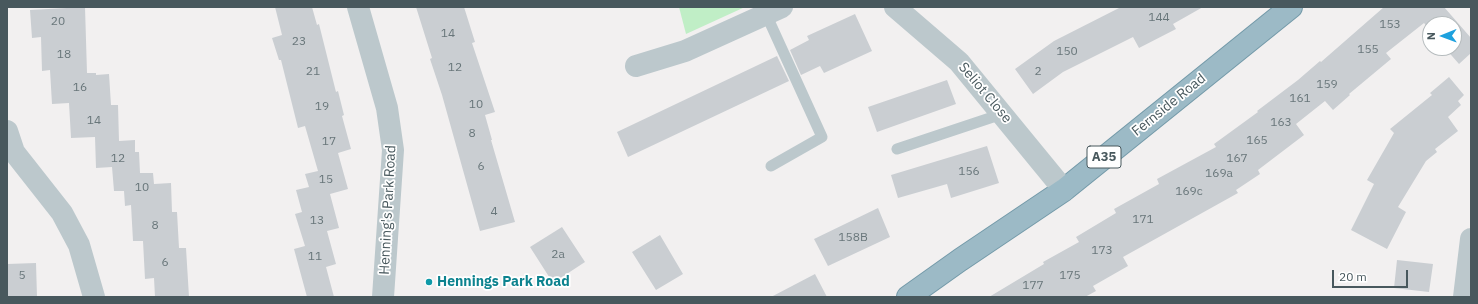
<!DOCTYPE html>
<html>
<head>
<meta charset="utf-8">
<style>
  body { margin:0 }
  #map { position:relative; width:1478px; height:304px; overflow:hidden; background:#f2f0f0; font-family:"IBM Plex Sans",sans-serif }
  canvas { display:block }
  .frame { position:absolute; inset:0; border:8px solid #48585d; pointer-events:none }
  .north { position:absolute; left:1422px; top:16px; width:40px; height:40px; box-sizing:border-box; background:#fff; border:1px solid #b6bcbe; border-radius:50%; rotate:269deg; font-size:11px; font-weight:700; line-height:16px; text-align:center; color:#48585d }
  .north::after { content:''; display:block; margin:auto; width:14px; height:18px; background:#1ea1de; clip-path:polygon(50% 0,100% 100%,50% 72%,0 100%) }
  .scale { position:absolute; left:1332px; top:270px; width:76px; height:18px; box-sizing:border-box; border:2px solid #48585d; border-top:0; padding-left:5px; font-size:12px; line-height:14px; white-space:nowrap; color:#48585d; -webkit-text-stroke:3px #fff; paint-order:stroke }
</style>
</head>
<body>
<div id="map">
<canvas width="1478" height="304"></canvas>
<div class="frame"></div>
<div class="north">N</div>
<div class="scale">20 m</div>
</div>
<script>
const ctx = document.querySelector('canvas').getContext('2d');
ctx.lineJoin = 'round';
function fill(path, color) { ctx.fillStyle = color; ctx.fill(path, 'evenodd'); }
const poly = rows => new Path2D(rows.map(r => 'M' + r).join(''));
function strokePath(path, color, width, dash) { ctx.strokeStyle = color; ctx.lineWidth = width; ctx.lineCap = dash ? 'butt' : 'round'; ctx.setLineDash(dash || []); ctx.stroke(path); }
function label(font, color, halo, rows, align = 'center') {
  ctx.font = font + ' "IBM Plex Sans",sans-serif'; ctx.lineWidth = 3.5; ctx.setLineDash([]); ctx.textBaseline = 'middle'; ctx.strokeStyle = halo; ctx.fillStyle = color; for (const [text, x, y, turn = 0] of rows) {
    ctx.save(); ctx.translate(x, y); ctx.rotate((+turn || 0) * Math.PI / 180); ctx.textAlign = isNaN(turn) ? turn : align; if (halo) ctx.strokeText(text, 0, 0); ctx.fillText(text, 0, 0); ctx.restore();
  }
}
fill(poly([
  [679,7,745,7,686,34]
]), '#c0eec6');
fill(poly([
  [85,7,87,73,96,73,96,75,109,74,111,105,118,105,119,141,135,140,135,152,139,152,140,173,153,173,154,184,171,183,172,212,177,212,179,248,186,248,189,297,155,297,154,278,145,279,143,241,133,241,131,205,125,206,124,191,114,191,112,167,96,168,95,137,71,138,69,103,52,104,50,70,42,71,41,37,32,38,30,10],
  [275,7,312,7,317,25,319,24,336,92,338,91,344,115,342,116,351,149,338,153,348,189,330,194,339,228,327,231,336,264,326,267,334,297,307,297,294,249,305,246,295,214,302,212,296,190,309,187,305,174,318,171,305,126,298,128,281,60,279,60,272,38,282,35],
  [416,7,464,7,475,42,472,43,495,112,485,115,492,140,491,140,515,222,480,231,442,95,430,59,432,58],
  [1121,7,1203,7,1173,24,1176,29,1139,48,1133,37,1063,72,1033,94,1015,69,1054,41],
  [1384,7,1444,7,1471,38,1471,53,1459,64,1445,48,1454,48,1454,24,1430,24,1430,30,1424,23,1386,53,1391,59,1349,94,1350,95,1333,110,1325,101,1296,124,1304,135,1258,170,1260,174,1236,190,1238,193,1123,257,1128,266,1093,286,1096,291,1085,297,989,297,1044,264,1043,262,1079,242,1076,237,1116,213,1114,209,1159,184,1157,179,1216,147,1214,144,1258,112,1257,111,1298,80,1320,61,1321,62],
  [855,14,872,51,824,73,820,66,801,75,790,50,809,40,807,36],
  [777,56,789,81,628,157,617,132],
  [1449,77,1464,95,1458,101,1461,105,1448,117,1458,131,1435,149,1437,152,1426,161,1398,207,1406,212,1387,249,1351,230,1374,184,1367,180,1394,133,1390,129,1432,95,1430,93],
  [947,80,956,104,877,132,868,107],
  [987,146,999,183,951,198,947,184,898,198,891,175],
  [878,208,890,237,828,266,814,239],
  [562,227,585,262,553,283,530,247],
  [660,235,683,274,656,290,632,252],
  [1397,260,1433,264,1429,292,1394,288],
  [36,263,37,297,7,297,7,264],
  [815,274,827,297,771,297]
]), '#caced2');
const trunk = poly([
  [908,297,960,260,1064,190,1291,7]
]);
strokePath(trunk, '#749aa9', 24);
strokePath(poly([
  [766,14,822,137,771,166],
  [897,149,1002,114]
]), '#bcc8cc', 11);
strokePath(poly([
  [358,7,387,108,393,150,383,297],
  [895,7,959,62,1064,190],
  [636,66,685,51,782,7],
  [7,131,14,152,62,213,79,245,94,297],
  [1464,297,1471,239]
]), '#bcc8cc', 22);
strokePath(trunk, '#9cbac6', 22);
for (const [x, y, r, color] of [
  [429,282,4,"#0f9aa8"]
]) { const dot = new Path2D(); dot.arc(x, y, r, 0, 2 * Math.PI); ctx.fillStyle = color; ctx.fill(dot); strokePath(dot, '#fff', 1.5); }
label('12px', '#68767a', null, [
  ["144",1159,18],
  ["20",58,22],
  ["153",1390,25],
  ["14",448,34],
  ["23",299,42],
  ["155",1368,50],
  ["150",1067,52],
  ["18",64,55],
  ["12",455,68],
  ["21",313,72],
  ["2",1038,72],
  ["159",1327,85],
  ["16",80,88],
  ["161",1300,99],
  ["10",476,105],
  ["19",322,107],
  ["14",94,121],
  ["163",1281,123],
  ["8",472,134],
  ["165",1257,141],
  ["17",329,142],
  ["12",118,159],
  ["167",1237,159],
  ["6",481,167],
  ["156",969,172],
  ["169a",1219,174],
  ["15",326,180],
  ["10",142,188],
  ["169c",1189,192],
  ["4",494,212],
  ["171",1143,220],
  ["13",317,221],
  ["8",155,226],
  ["158B",853,238],
  ["173",1102,251],
  ["2a",558,255],
  ["11",315,257],
  ["6",165,263],
  ["5",22,276],
  ["175",1070,276],
  ["177",1033,286]
]);
for (const [x, y, w] of [
  [1104,157,34]
]) { const box = new Path2D(); box.roundRect(x - w / 2, y - 11, w, 22, 3); ctx.fillStyle = '#fff'; ctx.fill(box); strokePath(box, '#48585d', 1); }
label('bold 13px', '#48585d', null, [
  ["A35",1104,157]
]);
label('14px', '#48585d', '#fff', [
  ["Seliot Close",985,93,50],
  ["Fernside Road",1169,105,-39],
  ["Henning's Park Road",388,210,-87]
]);
label('bold 14px', '#0d838f', '#fff', [
  ["Hennings Park Road",437,282]
], 'left');
</script>
</body>
</html>
